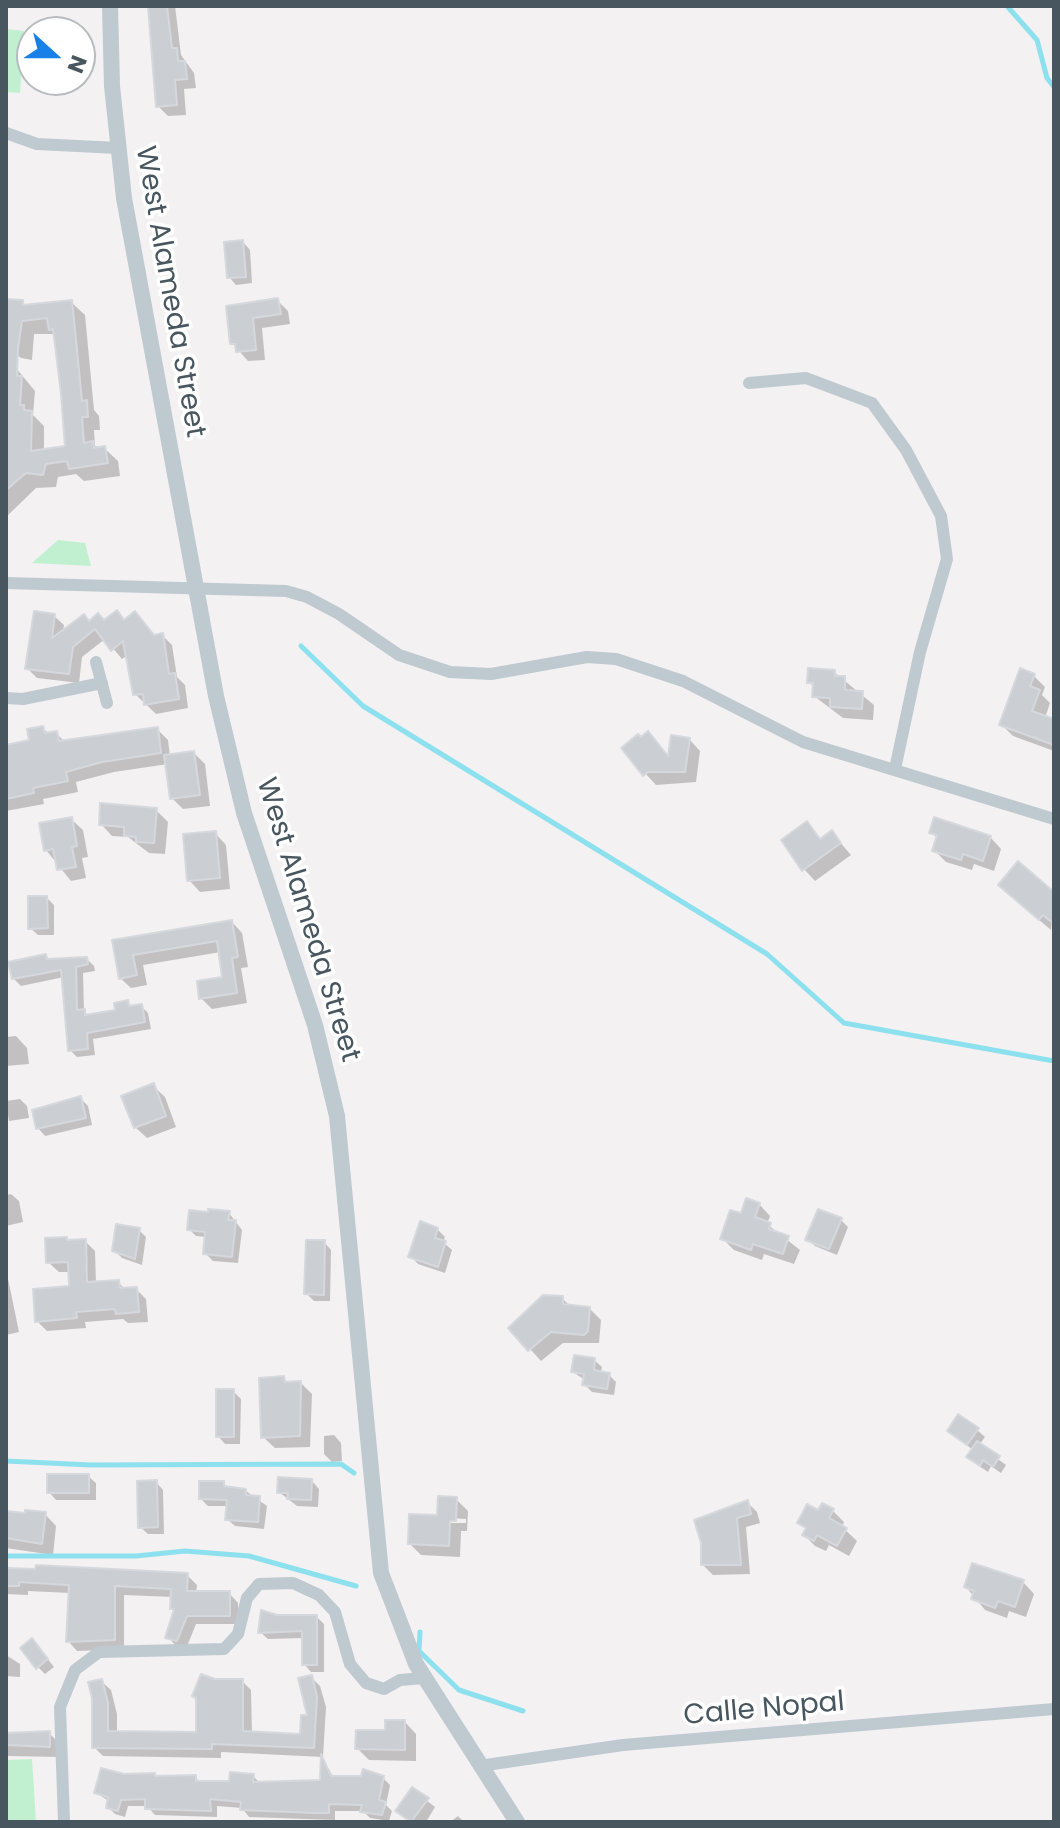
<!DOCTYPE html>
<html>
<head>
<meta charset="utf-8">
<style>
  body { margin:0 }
  #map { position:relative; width:1060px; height:1828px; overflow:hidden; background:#f3f1f1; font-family:Poppins,sans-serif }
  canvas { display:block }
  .frame { position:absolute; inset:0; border:8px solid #48565f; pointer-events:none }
  .north { position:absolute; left:16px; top:16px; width:80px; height:80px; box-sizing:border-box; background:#fff; border:2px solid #b6bbbf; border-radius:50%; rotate:111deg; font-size:22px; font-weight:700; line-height:32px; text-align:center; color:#48565f }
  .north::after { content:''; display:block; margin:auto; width:28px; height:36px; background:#1880e7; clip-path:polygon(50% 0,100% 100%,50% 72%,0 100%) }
</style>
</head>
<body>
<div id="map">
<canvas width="1060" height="1828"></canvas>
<div class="frame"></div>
<div class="north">N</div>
</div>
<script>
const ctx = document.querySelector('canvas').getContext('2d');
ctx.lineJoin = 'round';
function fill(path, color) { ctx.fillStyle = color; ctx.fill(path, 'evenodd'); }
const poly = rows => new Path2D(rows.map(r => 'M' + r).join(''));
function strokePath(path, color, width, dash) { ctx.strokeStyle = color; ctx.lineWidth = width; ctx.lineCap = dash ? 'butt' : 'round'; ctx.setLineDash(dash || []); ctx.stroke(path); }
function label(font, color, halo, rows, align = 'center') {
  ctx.font = font + ' Poppins,sans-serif'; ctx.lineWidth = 7; ctx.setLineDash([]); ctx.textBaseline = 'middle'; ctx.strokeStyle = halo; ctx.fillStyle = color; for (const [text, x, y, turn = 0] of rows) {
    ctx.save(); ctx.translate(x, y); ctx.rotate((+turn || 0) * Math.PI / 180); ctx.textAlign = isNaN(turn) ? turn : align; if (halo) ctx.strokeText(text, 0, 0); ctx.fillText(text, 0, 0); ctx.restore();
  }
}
fill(poly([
  [6,29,24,31,20,93,6,92],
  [58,540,85,543,91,566,32,563],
  [32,1759,36,1822,6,1822,6,1760]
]), '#c0f0d0');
fill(poly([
  [150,6,175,6,181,55,194,73,196,88,184,89,186,115,168,116,158,106],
  [243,242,250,250,252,283,236,285,229,277],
  [277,300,288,311,290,324,262,328,265,360,248,361,232,343,228,308],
  [6,301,23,302,27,307,71,302,85,315,94,410,99,416,100,430,94,430,95,446,104,448,118,461,120,476,84,481,76,474,58,477,56,487,36,488,6,517,6,368,16,368,35,391,33,415,44,426,44,451,67,448,55,334,34,334,32,360,21,358,6,347],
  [135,613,155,637,162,635,172,645,177,677,185,685,188,708,156,714,135,694,128,655,122,659,105,639,82,657,79,683,37,678,27,668,54,616,64,625,63,632,90,622,125,621],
  [834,672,874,705,873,720,843,718,814,696,815,688,809,682],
  [1034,676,1045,687,1042,695,1050,703,1045,718,1054,721,1054,751,1013,736,1001,724],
  [43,728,49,734,56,733,65,742,157,729,168,740,170,756,194,753,205,764,210,806,183,809,172,798,168,764,114,772,76,782,78,792,43,799,44,804,6,811,6,753,32,742],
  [690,740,700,751,696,782,656,785,623,749,670,759],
  [156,810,168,822,165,854,149,853,128,837,112,836,101,824],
  [71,819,83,830,88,857,82,858,86,878,71,881,46,850],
  [807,823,822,840,832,833,851,855,815,881,804,869],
  [931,832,990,837,1001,849,994,871,974,864,972,870,946,862,934,850,938,839],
  [215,833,226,845,230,889,200,892,189,880],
  [1054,894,1051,930,1012,897],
  [47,898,54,905,54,935,38,935,30,928],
  [232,922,242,933,248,967,241,968,247,1003,212,1009,201,998,225,979,221,952,143,965,147,985,131,988,120,978,114,942],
  [45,956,49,960,87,959,94,966,95,971,83,973,84,1011,89,1016,117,1011,127,1002,133,1008,141,1006,148,1013,151,1029,93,1039,95,1055,77,1057,70,1050,64,977,21,986,13,978],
  [16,1036,27,1048,29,1064,6,1066,6,1037],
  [153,1086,165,1097,176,1127,147,1138,135,1127],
  [80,1098,88,1106,92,1125,45,1136,38,1128],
  [20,1099,27,1106,29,1118,9,1121,6,1101],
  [11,1194,19,1201,23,1222,6,1226,6,1195],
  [759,1204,770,1216,767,1224,800,1250,794,1264,764,1254,762,1260,734,1250,722,1238],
  [229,1213,242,1230,238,1263,213,1261,205,1253,207,1237,196,1236,189,1229],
  [841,1220,848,1227,837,1255,815,1246,808,1239],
  [437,1229,445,1237,443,1242,452,1250,445,1273,418,1264,411,1256],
  [139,1230,146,1237,142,1265,122,1258,114,1250],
  [85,1241,95,1251,96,1284,118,1282,126,1290,136,1289,146,1299,148,1322,128,1323,123,1319,85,1322,86,1328,47,1331,37,1321,71,1288,70,1272,59,1272,48,1262],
  [324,1242,331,1250,330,1301,314,1301,306,1293],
  [6,1269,19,1332,6,1335],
  [562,1298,571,1307,590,1309,601,1320,599,1343,563,1343,541,1361,511,1328],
  [594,1360,602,1367,601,1374,609,1375,616,1382,614,1395,592,1392,584,1384,585,1380,573,1372],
  [284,1378,289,1384,301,1383,312,1394,310,1447,275,1448,263,1437],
  [233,1391,241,1399,240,1444,225,1444,218,1436],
  [977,1430,985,1437,979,1445,1006,1465,1001,1473,991,1466,988,1472,976,1464,969,1457,973,1450,949,1431],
  [334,1435,341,1443,342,1461,332,1462,324,1454,324,1436],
  [88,1476,96,1483,96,1500,56,1500,49,1492],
  [312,1481,319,1489,318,1507,297,1506,279,1492],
  [156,1482,163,1490,164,1534,148,1534,140,1527],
  [223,1483,229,1489,246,1491,267,1506,264,1529,235,1526,227,1519,228,1506,208,1506,201,1499],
  [456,1499,468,1511,467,1531,461,1531,460,1557,421,1555,410,1544],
  [448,1518,466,1519,466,1523,448,1523],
  [747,1502,757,1512,760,1523,746,1527,750,1574,713,1575,703,1565],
  [6,1505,8,1512,45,1514,56,1526,53,1555,6,1548],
  [833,1511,844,1522,842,1527,857,1541,849,1556,829,1545,826,1551,815,1546,804,1535,807,1530,799,1523],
  [6,1570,187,1575,197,1585,196,1593,229,1593,238,1603,238,1624,196,1624,186,1649,177,1647,168,1637,175,1611,173,1597,124,1595,124,1649,77,1651,68,1641,70,1593,28,1591,28,1595,6,1594],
  [1023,1582,1034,1594,1026,1617,1009,1611,1007,1618,985,1610,966,1587],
  [277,1617,317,1617,324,1624,324,1672,311,1672,304,1664,304,1638,268,1639,260,1632],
  [39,1648,54,1667,45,1674,38,1667],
  [6,1655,20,1664,20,1677,6,1676],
  [311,1677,320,1686,326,1707,323,1757,221,1752,221,1758,103,1756,94,1747,101,1681,111,1690,117,1714,117,1733,197,1734,215,1681,242,1681,251,1690,252,1734,302,1736,310,1717],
  [405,1722,416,1734,416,1761,369,1760,357,1748],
  [49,1733,60,1744,60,1757,6,1756,6,1734],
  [323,1759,334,1778,383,1778,390,1785,386,1805,392,1811,389,1821,370,1818,363,1811,335,1811,335,1820,249,1817,242,1808,217,1806,217,1817,155,1815,147,1806,128,1806,125,1817,115,1814,108,1807,109,1801,96,1793,123,1776,195,1777,201,1783,231,1783,253,1776,261,1784,322,1782],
  [413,1790,435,1807,426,1822,411,1822,405,1818],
  [458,1816,464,1822,450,1822]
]), '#0003');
strokePath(poly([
  [1007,6,1037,40,1047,78,1054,87],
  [301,646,363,706,767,954,844,1023,1054,1061],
  [6,1461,91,1465,341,1464,354,1473],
  [6,1556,136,1556,185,1551,249,1556,356,1586],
  [420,1632,419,1651,459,1690,523,1711]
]), '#8de0ed', 5);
const building = poly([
  [148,6,167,6,172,48,177,48,178,61,185,61,187,79,175,80,177,105,156,107,148,6],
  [243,240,246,277,227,278,224,242,243,240],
  [278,298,281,314,253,318,256,350,236,352,235,344,230,344,226,306,278,298],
  [6,299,23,300,23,305,72,300,82,401,87,400,88,417,82,417,84,443,93,441,94,448,105,446,108,463,69,469,67,461,46,464,43,475,26,473,6,490,6,299],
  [47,318,49,330,53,329,61,394,65,446,31,451,32,411,24,410,24,405,20,405,22,376,17,376,18,348,22,321,47,318],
  [117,610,124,620,135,611,154,635,163,633,169,674,175,673,179,699,144,705,143,694,133,695,123,641,111,651,95,629,73,647,69,674,25,669,34,611,55,614,52,638,84,614,89,621,98,613,104,620,117,610],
  [808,668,835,670,835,676,845,676,845,690,863,691,862,709,830,707,830,698,812,697,813,683,807,683,808,668],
  [1020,668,1035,674,1030,686,1040,690,1032,711,1054,719,1054,745,999,725,1020,668],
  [43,726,45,733,57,731,59,741,158,727,161,753,102,762,66,772,68,781,33,788,34,793,6,799,6,745,29,740,27,729,43,726],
  [648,731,668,756,671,735,690,738,685,772,648,772,643,776,621,748,638,734,641,737,648,731],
  [194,751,200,795,170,799,164,755,194,751],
  [100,803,157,808,154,843,136,842,136,837,124,836,124,827,99,825,100,803],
  [72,817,77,846,72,847,76,867,57,870,53,849,44,851,39,823,72,817],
  [934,817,991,836,983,861,963,854,961,860,932,851,937,835,929,833,934,817],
  [807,821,820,839,832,830,841,843,802,871,781,840,807,821],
  [216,831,220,878,187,881,183,834,216,831],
  [1018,861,1054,892,1054,924,1043,915,1039,920,998,885,1018,861],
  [28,896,47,896,48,928,28,929,28,896],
  [232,920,238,957,232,958,237,993,199,999,197,981,222,977,217,941,133,955,137,975,119,979,112,940,232,920],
  [46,954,47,959,87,957,88,964,76,967,77,1010,85,1009,85,1015,115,1010,114,1003,128,1000,129,1006,142,1004,145,1022,87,1033,88,1049,68,1051,61,970,12,979,8,962,46,954],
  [154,1083,166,1116,134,1128,121,1096,154,1083],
  [81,1096,86,1118,36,1129,32,1110,81,1096],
  [746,1198,760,1203,755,1217,771,1223,769,1229,789,1236,783,1254,753,1244,751,1250,720,1239,730,1210,741,1213,746,1198],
  [208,1209,230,1211,228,1220,236,1220,232,1257,203,1254,205,1232,187,1230,189,1210,208,1212,208,1209],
  [818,1209,842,1218,829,1249,805,1240,818,1209],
  [420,1221,438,1228,435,1238,446,1241,438,1267,408,1257,420,1221],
  [116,1224,140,1228,135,1259,112,1251,116,1224],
  [67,1237,67,1240,86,1239,87,1282,119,1280,120,1288,137,1287,139,1312,116,1314,115,1309,76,1312,77,1318,35,1322,33,1289,69,1286,68,1262,46,1263,45,1238,67,1237],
  [306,1240,325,1240,324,1295,304,1294,306,1240],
  [543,1295,563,1296,563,1304,590,1307,588,1331,584,1335,551,1332,528,1351,508,1328,543,1295],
  [574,1355,595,1358,594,1370,610,1373,607,1389,582,1385,584,1374,571,1372,574,1355],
  [284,1376,285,1382,301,1381,300,1436,261,1438,259,1378,284,1376],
  [216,1389,234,1389,234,1437,216,1437,216,1389],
  [958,1414,979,1428,967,1445,947,1431,958,1414],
  [977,1441,1000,1456,993,1467,983,1460,980,1466,966,1457,977,1441],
  [47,1474,89,1474,89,1493,47,1493,47,1474],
  [278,1477,312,1479,311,1500,287,1499,288,1493,277,1493,278,1477],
  [157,1480,158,1527,138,1528,137,1481,157,1480],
  [199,1481,224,1481,224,1486,246,1489,246,1495,260,1496,258,1522,225,1520,227,1500,199,1499,199,1481],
  [438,1496,457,1497,456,1521,450,1521,449,1546,408,1544,409,1514,437,1515,438,1496],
  [748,1500,751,1514,737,1518,741,1565,701,1565,701,1543,694,1520,748,1500],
  [822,1503,834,1509,829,1518,847,1528,837,1546,817,1535,814,1541,802,1535,806,1528,797,1523,807,1504,818,1510,822,1503],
  [25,1510,46,1512,42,1544,6,1538,6,1511,25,1513,25,1510],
  [972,1563,1024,1580,1015,1607,998,1601,995,1608,971,1599,974,1591,964,1587,972,1563],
  [36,1565,188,1573,187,1591,230,1591,230,1616,187,1616,177,1641,165,1638,174,1609,170,1609,171,1589,115,1586,115,1640,66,1642,69,1585,19,1582,19,1586,6,1586,6,1568,35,1569,36,1565],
  [261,1610,277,1615,317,1615,317,1665,302,1665,302,1631,258,1633,261,1610],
  [32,1638,48,1659,36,1669,20,1648,32,1638],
  [201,1674,215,1679,243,1679,243,1731,300,1734,301,1715,307,1715,298,1678,312,1675,317,1697,314,1748,212,1744,212,1749,92,1748,92,1698,88,1682,102,1679,108,1703,108,1731,196,1732,196,1698,192,1696,201,1674],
  [385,1720,405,1720,405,1750,355,1749,356,1730,385,1730,385,1720],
  [50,1731,50,1747,6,1745,6,1733,50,1731],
  [321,1754,331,1776,361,1776,363,1769,384,1776,379,1800,386,1802,382,1815,360,1812,362,1805,329,1804,329,1813,316,1813,240,1810,241,1802,210,1799,211,1811,145,1809,145,1799,121,1800,118,1811,106,1808,108,1797,94,1793,101,1768,124,1774,155,1773,155,1776,196,1775,196,1781,229,1781,230,1772,254,1774,253,1782,320,1780,321,1754],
  [412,1787,429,1798,411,1822,395,1811,412,1787]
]);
fill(building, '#cbced3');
strokePath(building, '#d5d8dc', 2);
strokePath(poly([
  [6,133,37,144,118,148],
  [749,383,806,378,872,403,906,450,941,516,947,559,920,652,895,769],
  [6,583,286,591,307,597,339,614,399,655,450,672,491,674,587,657,616,659,683,681,803,742,1054,819],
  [96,662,107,703],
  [6,698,23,699,102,683],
  [479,1766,623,1745,1054,1709],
  [64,1822,60,1707,75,1670,99,1652,224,1649,238,1634,247,1598,259,1584,293,1583,319,1595,335,1612,350,1664,366,1683,384,1689,400,1680,424,1678]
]), '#bfc9d0', 12);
strokePath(poly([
  [110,6,112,86,124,198,216,696,244,813,315,1025,337,1116,381,1573,416,1664,517,1822]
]), '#bfc9d0', 16);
label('28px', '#48565f', '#fff', [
  ["West Alameda Street",169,292,80],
  ["West Alameda Street",307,920,73],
  ["Calle Nopal",764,1710,-5]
]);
</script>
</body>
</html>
